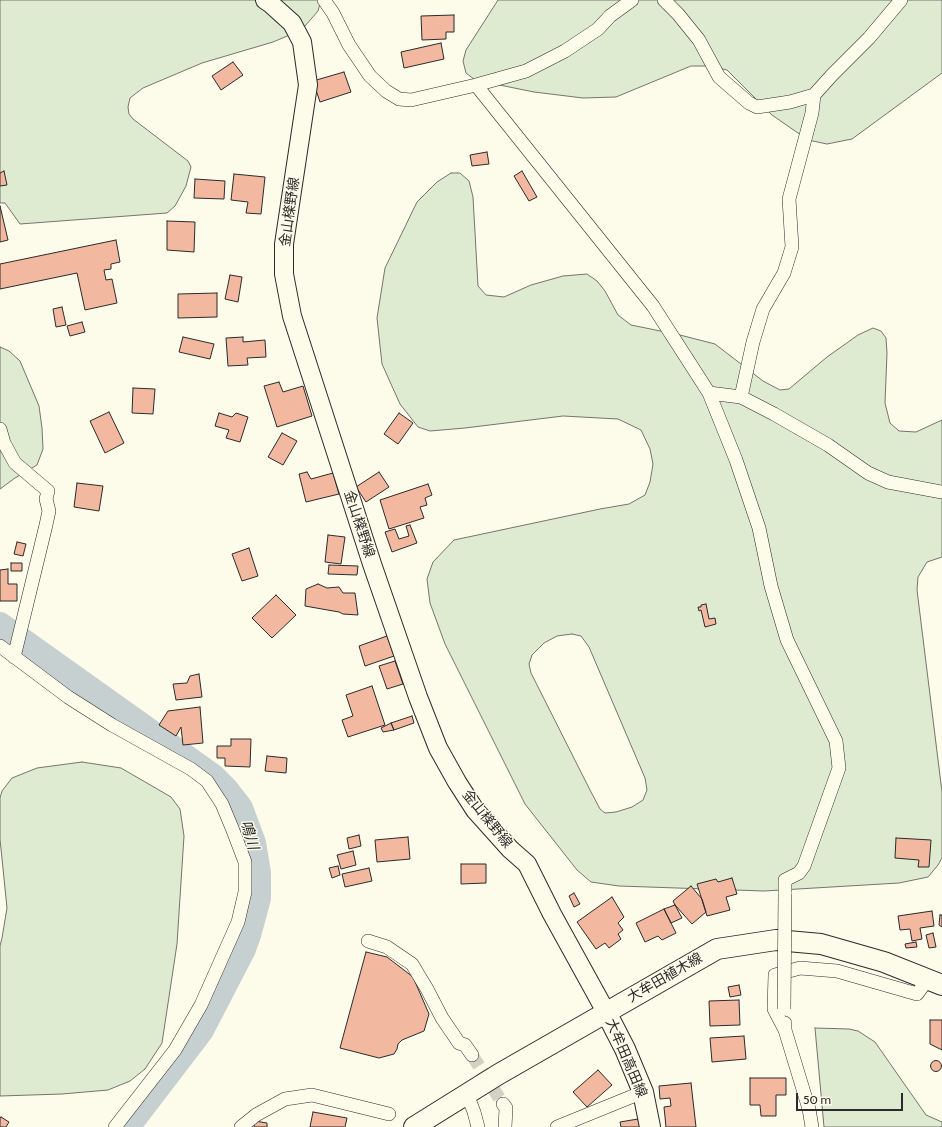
<!DOCTYPE html>
<html>
<head>
<meta charset="utf-8">
<style>
  body { margin:0 }
  #map { position:relative; width:942px; height:1127px; overflow:hidden; background:#fdfbea; font-family:Cabin,sans-serif }
  canvas { display:block }
  .scale { position:absolute; left:796px; top:1093px; width:107px; height:18px; box-sizing:border-box; border:2px solid #2b2b2b; border-top:0; padding-left:5px; font-size:12px; line-height:14px; white-space:nowrap; color:#2b2b2b; -webkit-text-stroke:3px #fdfbea; paint-order:stroke }
</style>
</head>
<body>
<div id="map">
<canvas width="942" height="1127"></canvas>
<div class="scale">50 m</div>
</div>
<script>
const ctx = document.querySelector('canvas').getContext('2d');
ctx.lineJoin = 'round';
function fill(path, color) { ctx.fillStyle = color; ctx.fill(path, 'evenodd'); }
const poly = rows => new Path2D(rows.map(r => 'M' + r).join(''));
function strokePath(path, color, width, dash) { ctx.strokeStyle = color; ctx.lineWidth = width; ctx.lineCap = dash ? 'butt' : 'round'; ctx.setLineDash(dash || []); ctx.stroke(path); }
function label(font, color, halo, rows, align = 'center') {
  ctx.font = font + ' Cabin,"Noto Sans JP",sans-serif'; ctx.lineWidth = 3; ctx.setLineDash([]); ctx.textBaseline = 'middle'; ctx.strokeStyle = halo; ctx.fillStyle = color; for (const [text, x, y, turn = 0] of rows) {
    ctx.save(); ctx.translate(x, y); ctx.rotate((+turn || 0) * Math.PI / 180); ctx.textAlign = isNaN(turn) ? turn : align; if (halo) ctx.strokeText(text, 0, 0); ctx.fillText(text, 0, 0); ctx.restore();
  }
}
const green = poly([
  [0,0,321,0,318,11,305,26,292,34,273,42,202,63,143,88,130,98,128,107,129,114,133,119,188,161,191,167,186,186,175,206,167,213,20,224,5,203,0,203,0,0],
  [498,0,942,0,942,73,852,139,827,144,808,140,772,115,727,70,710,66,691,66,616,97,583,98,534,92,475,80,466,73,463,61,466,50,498,0],
  [451,173,460,173,469,181,473,197,478,286,486,295,504,297,531,285,563,276,587,274,597,281,605,291,618,315,631,325,680,335,715,344,763,381,780,390,789,389,827,357,858,335,873,328,881,331,886,338,887,353,885,403,890,423,899,431,916,432,942,420,942,557,927,562,918,577,917,590,942,792,942,858,938,865,928,877,899,883,764,891,619,886,591,882,577,870,525,804,445,644,430,603,427,579,433,562,454,540,600,509,629,504,645,495,650,482,653,464,650,449,641,430,618,419,563,416,465,428,430,431,418,427,400,404,382,364,377,318,385,268,417,202,437,182,451,173],
  [572,634,581,636,589,647,645,778,647,790,643,800,632,807,616,812,605,813,600,809,590,790,531,673,529,664,532,655,544,643,557,636,572,634],
  [0,347,9,351,20,361,39,406,42,428,43,449,37,465,15,478,0,489,0,347],
  [82,762,121,768,171,797,180,809,184,836,177,944,162,1043,145,1069,130,1081,108,1090,62,1094,0,1096,0,946,2,938,7,908,0,839,0,798,2,791,12,778,37,768,82,762],
  [815,1028,849,1029,858,1031,875,1042,926,1115,942,1122,942,1127,824,1127,815,1028]
]);
fill(green, '#deebd1');
strokePath(green, '#74746e', 1);
strokePath(poly([
  [0,625,212,776,226,790,240,808,253,843,258,873,258,898,248,935,243,949,201,1030,127,1127]
]), '#c7d0d0', 26);
const building = poly([
  [454,15,454,32,446,32,446,39,422,40,421,16,454,15],
  [441,43,444,59,404,68,401,52,441,43],
  [233,62,243,75,221,90,212,76,233,62],
  [344,72,351,92,320,102,313,81,344,72],
  [487,152,489,164,472,166,470,155,487,152],
  [4,171,7,185,0,186,0,173,4,171],
  [522,171,537,197,529,201,514,176,522,171],
  [234,174,265,177,261,214,246,213,248,202,231,200,234,174],
  [195,179,225,181,224,199,194,198,195,179],
  [0,206,8,240,0,242,0,206],
  [167,221,195,222,194,252,167,250,167,221],
  [116,240,120,262,111,264,111,269,104,270,106,280,112,279,117,303,85,310,77,273,0,289,0,264,116,240],
  [230,275,242,277,238,302,225,299,230,275],
  [217,293,217,317,178,318,178,294,217,293],
  [62,307,66,325,56,327,53,309,62,307],
  [82,322,85,332,70,336,67,326,82,322],
  [183,337,214,344,210,359,179,352,183,337],
  [243,337,243,342,265,340,266,357,247,358,248,365,228,366,226,338,243,337],
  [279,382,283,392,303,386,312,416,277,427,264,386,279,382],
  [133,388,155,389,153,414,132,413,133,388],
  [109,412,124,443,105,453,90,421,109,412],
  [219,413,232,417,236,413,248,417,240,442,226,438,229,430,215,426,219,413],
  [399,413,413,423,398,444,384,434,399,413],
  [282,433,297,441,283,465,268,457,282,433],
  [307,472,311,479,333,473,339,494,306,502,299,474,307,472],
  [379,472,389,487,366,502,356,487,379,472],
  [77,483,103,486,99,511,74,507,77,483],
  [428,484,432,495,425,498,427,505,420,507,424,518,389,529,380,500,428,484],
  [410,525,417,543,392,552,385,532,395,529,399,539,409,536,406,526,410,525],
  [328,535,345,537,341,564,325,562,328,535],
  [17,542,26,544,23,556,14,554,17,542],
  [249,548,258,576,242,581,232,554,249,548],
  [11,563,22,563,22,571,11,571,11,563],
  [329,565,358,566,357,575,328,574,329,565],
  [8,569,8,584,17,584,17,601,0,601,0,570,8,569],
  [318,584,327,588,339,587,343,593,355,593,358,615,343,614,339,612,305,606,306,589,318,584],
  [276,595,296,615,272,638,252,618,276,595],
  [706,604,709,619,715,618,716,624,705,627,701,610,699,611,698,607,701,607,701,605,706,604],
  [387,636,394,656,365,666,359,646,387,636],
  [395,661,403,684,387,689,379,666,395,661],
  [199,674,202,697,176,700,173,684,187,683,190,676,199,674],
  [372,686,385,725,348,737,342,720,353,716,346,695,372,686],
  [200,707,203,743,183,745,181,727,176,736,159,725,168,711,200,707],
  [412,716,414,723,394,730,391,723,412,716],
  [391,723,394,730,383,732,381,728,391,723],
  [231,739,251,739,250,767,225,766,225,758,217,758,217,746,231,746,231,739],
  [267,756,287,758,286,773,265,771,267,756],
  [359,835,361,846,349,849,347,838,359,835],
  [408,837,410,859,377,862,375,840,408,837],
  [896,838,931,840,929,867,918,867,919,860,895,858,896,838],
  [353,851,356,865,341,869,337,855,353,851],
  [461,864,486,864,486,883,461,884,461,864],
  [338,866,340,875,332,878,329,868,338,866],
  [369,868,372,881,345,887,342,874,369,868],
  [732,878,737,894,726,897,730,910,707,916,697,884,716,879,718,882,732,878],
  [691,886,702,899,706,912,692,924,675,905,673,901,691,886],
  [574,893,580,904,574,907,569,896,574,893],
  [612,897,624,917,618,923,623,930,618,934,621,939,609,948,605,943,596,949,577,922,612,897],
  [675,905,682,918,671,923,664,909,675,905],
  [664,909,676,933,662,940,658,936,645,942,636,923,664,909],
  [932,911,934,926,920,928,922,939,912,941,910,929,900,930,898,916,932,911],
  [940,915,942,915,942,927,939,925,940,915],
  [933,933,936,947,929,948,926,935,933,933],
  [916,942,917,947,906,948,905,944,916,942],
  [366,952,387,957,413,977,429,1014,424,1031,402,1040,398,1044,397,1049,394,1054,379,1058,340,1048,366,952],
  [739,985,741,995,730,997,728,987,739,985],
  [739,1000,740,1025,710,1026,709,1001,739,1000],
  [930,1020,942,1020,942,1050,930,1044,930,1020],
  [744,1036,746,1059,712,1062,710,1038,744,1036],
  '930.5 1066a5.5 5.5 0 1 1 11 0a5.5 5.5 0 1 1-11 0Z',
  [598,1070,612,1085,587,1107,573,1092,598,1070],
  [750,1078,786,1078,786,1095,776,1095,776,1116,761,1116,760,1105,750,1105,750,1078],
  [691,1083,696,1127,666,1127,664,1107,671,1106,670,1098,660,1099,659,1086,691,1083],
  [313,1112,347,1118,345,1127,310,1127,313,1112],
  [1,1117,9,1122,6,1127,0,1127,0,1118,1,1117],
  [638,1119,640,1127,621,1127,620,1122,638,1119],
  [255,1121,267,1123,267,1127,254,1127,255,1121]
]);
fill(building, '#f2b8a0');
strokePath(building, '#2b2b2b', 1);
strokePath(poly([
  [472,1055,503,1104]
]), '#d3d1c4', 13, [13, 6]);
const street = poly([
  [324,0,333,13,349,45,370,76,386,91,399,99,411,100,476,85,526,71,565,51,598,29,610,16,632,0],
  [664,0,678,14,699,40,719,77,749,103,757,107,790,102,814,95],
  [476,85,653,306,709,393,736,460,759,528,771,586,787,640,836,741,839,768,804,866,799,873,785,880,785,894],
  [709,393,741,397,774,414,828,445,868,473,888,482,942,492],
  [741,397,753,342,763,309,784,273,792,247,789,199,812,113,814,95,832,75,869,38,901,0],
  [0,429,4,443,15,463,48,491,46,499,49,511,46,525,14,657],
  [0,646,68,697,112,725,191,769,207,781,222,804,232,828,245,862,245,892,238,922,201,1005,175,1050,115,1127],
  [368,941,387,947,412,964,427,989,442,1018,459,1043,465,1045,472,1055],
  [785,1023,785,1030,809,1109,812,1127],
  [785,1030,774,1009,775,975,800,968,837,971,917,994,928,979],
  [467,1094,474,1112,478,1127],
  [503,1104,506,1108,505,1127],
  [241,1127,256,1115,285,1099,312,1095,389,1114],
  [557,1127,643,1092]
]);
const secondary = poly([
  [265,0,271,4,292,23,302,42,308,85,284,244,284,274,292,316,372,564,418,697,438,748,457,782,475,810,510,849,527,864,552,914,606,1012]
]);
const primary = poly([
  [606,1012,625,1049,643,1092,650,1127],
  [414,1127,499,1074,717,949,776,940,821,944,884,962,942,985]
]);
strokePath(street, '#2b2b2b', 14);
strokePath(secondary, '#2b2b2b', 20);
strokePath(primary, '#2b2b2b', 22);
strokePath(street, '#fdfbea', 13);
strokePath(secondary, '#fdfbea', 18);
strokePath(primary, '#fdfbea', 20);
const streetBridge = poly([
  [784,1009,785,894]
]);
strokePath(streetBridge, '#2b2b2b', 14, []);
strokePath(streetBridge, '#fdfbea', 13);
label('14px', '#2b2b2b', '#fdfbea', [
  ["金山檪野線",290,212,-82],
  ["金山檪野線",359,524,72],
  ["金山檪野線",487,819,51],
  ["大牟田植木線",665,978,-30],
  ["大牟田高田線",626,1058,67]
]);
label('italic 15px', '#2b2b2b', '#fdfbea', [
  ["鳴川",249,835,73]
]);
</script>
</body>
</html>
